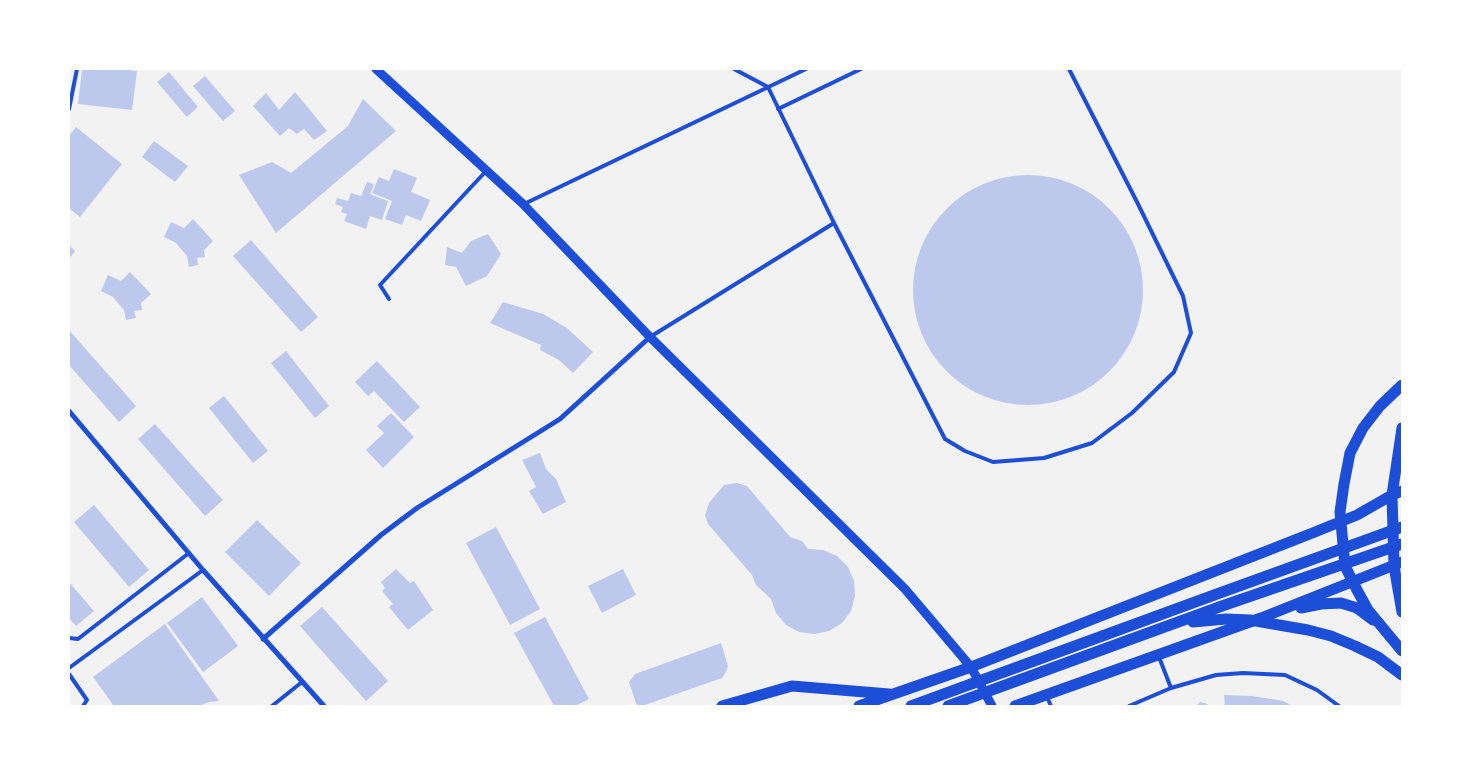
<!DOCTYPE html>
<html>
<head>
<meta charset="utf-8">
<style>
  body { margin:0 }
  #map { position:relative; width:1471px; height:775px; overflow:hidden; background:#f2f2f2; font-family:Mulish,sans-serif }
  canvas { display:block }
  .frame { position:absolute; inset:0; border:70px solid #fff; pointer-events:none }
</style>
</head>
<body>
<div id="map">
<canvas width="1471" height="775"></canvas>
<div class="frame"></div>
</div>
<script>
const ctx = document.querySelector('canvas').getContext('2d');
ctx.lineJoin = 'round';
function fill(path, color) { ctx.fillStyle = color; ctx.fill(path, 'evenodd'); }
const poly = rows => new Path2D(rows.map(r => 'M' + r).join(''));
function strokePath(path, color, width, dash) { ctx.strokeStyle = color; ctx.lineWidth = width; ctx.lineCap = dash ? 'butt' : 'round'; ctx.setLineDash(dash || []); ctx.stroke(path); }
fill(poly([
  [82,69,119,69,137,71,132,110,78,104],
  [169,72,198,107,187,117,157,82],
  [205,76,235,111,223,121,193,86],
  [295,92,327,131,314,140,304,129,297,134,289,128,280,136,253,106,266,93,279,110],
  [363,99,396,131,276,233,239,175,272,162,291,173,348,126],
  [76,127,122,164,80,217,69,208,69,136],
  [154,141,188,166,175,182,142,157],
  [394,169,417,178,411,192,430,200,421,221,406,215,402,225,385,219,392,201,372,193,379,177,389,181],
  '913 290a115 115 0 1 1 230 0a115 115 0 1 1-230 0Z',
  [367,182,374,184,370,194,388,201,382,220,370,216,366,229,344,221,347,214,341,212,343,207,335,204,337,198,348,201,351,193,361,196],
  [193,219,213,241,204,250,205,257,197,258,198,265,189,267,187,256,176,243,164,237,171,222,184,228],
  [488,234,501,254,487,276,466,286,456,267,445,265,447,247,462,253,471,241],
  [251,240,318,317,301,332,233,256],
  [69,245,75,251,69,259],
  [130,272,151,294,141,303,142,310,134,311,136,318,126,320,124,310,113,297,101,291,108,275,121,281],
  [503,302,543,314,567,328,593,352,573,373,559,360,540,350,541,345,490,323],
  [69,330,136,406,119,422,69,365],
  [286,351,329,406,315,418,271,363],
  [377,361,420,407,404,422,374,391,368,396,355,382],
  [224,396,268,451,253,463,209,408],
  [391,413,414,437,383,468,366,450,384,433,377,426],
  [155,424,223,500,205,516,138,439],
  [540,453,546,469,556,479,566,502,543,514,529,491,536,487,522,460],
  [737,483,747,486,790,537,802,541,808,549,823,550,837,556,848,567,854,581,855,596,851,611,842,623,829,631,814,634,799,632,786,625,776,613,771,599,756,585,752,575,708,524,705,515,709,503,724,485],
  [94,505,149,570,129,587,74,522],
  [257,520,301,563,269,596,225,552],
  [496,527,540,609,510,625,466,543],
  [396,569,410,583,414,581,433,610,408,630,389,607,393,604,382,591,385,588,381,582],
  [623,569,636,595,602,613,588,586],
  [69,582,94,611,76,626,69,618],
  [202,597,238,646,203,672,167,623],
  [322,607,388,681,366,701,300,626],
  [545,617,589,699,575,706,554,706,514,633],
  [165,624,219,701,209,702,199,706,114,706,93,677],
  [721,643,728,666,726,672,722,678,642,706,637,706,629,682,635,674],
  [1224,695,1252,696,1283,701,1293,706,1225,706],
  [1200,702,1205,703,1210,706,1196,706]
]), '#bdc9ec');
strokePath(poly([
  [734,69,768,87,834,223,945,439,965,451,993,462,1044,458,1092,443,1132,413,1174,372,1191,333,1183,296,1137,202,1069,69],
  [69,109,77,69],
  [778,109,861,69],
  [524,204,806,69],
  [389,299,380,285,487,170],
  [650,337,834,223],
  [69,638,78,639,189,553],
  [1159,657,1171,688,1216,675,1243,673,1285,675,1317,690,1339,706],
  [69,668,203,570],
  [69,674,87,700,83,706],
  [1047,697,1051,706],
  [272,706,302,682],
  [1129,706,1171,688]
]), '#1d4ed8', 4);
strokePath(poly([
  [69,411,203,570,324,706],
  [263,639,381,535,417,508,560,419,650,337]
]), '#1d4ed8', 5);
strokePath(poly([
  [376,69,523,204,650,337,905,589,971,667,992,706]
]), '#1d4ed8', 9);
strokePath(poly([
  [1402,428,1392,495,1394,566,1402,612],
  [1301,608,1321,604,1341,603,1357,608,1373,620],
  [722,706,792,686,889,694],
  [859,706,971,667,1315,532,1357,515,1392,495,1402,491],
  [1015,706,1261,618,1402,562]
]), '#1d4ed8', 11);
strokePath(poly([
  [1402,385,1380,406,1363,428,1350,453,1344,484,1340,512,1345,566,1357,590,1368,610,1402,651],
  [1193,622,1226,619,1250,620,1308,630,1331,636,1355,646,1378,657,1402,675],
  [911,706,1217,594,1402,527],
  [948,706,1222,606,1402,544]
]), '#1d4ed8', 11);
</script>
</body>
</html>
